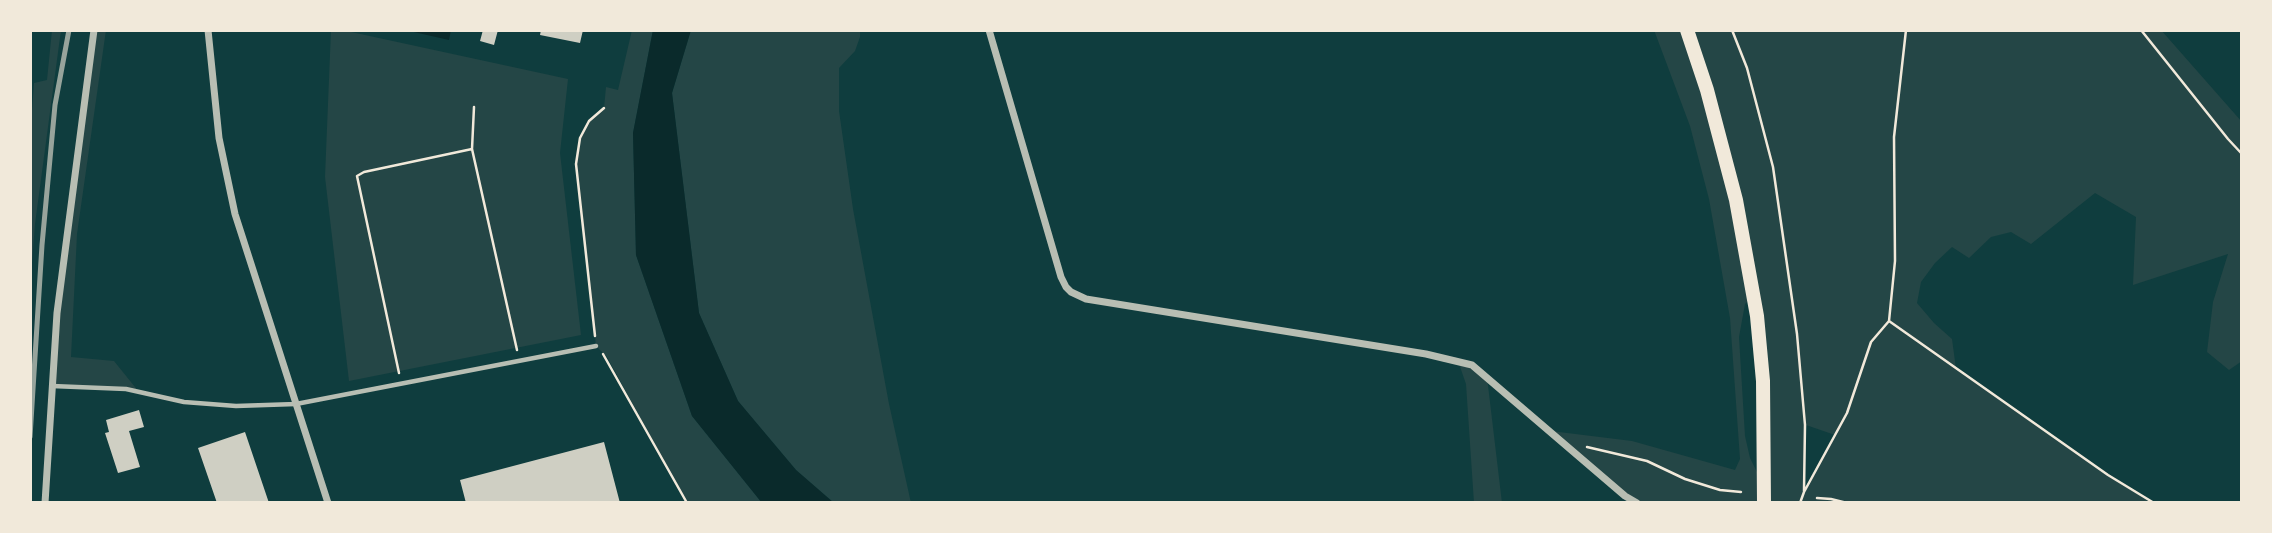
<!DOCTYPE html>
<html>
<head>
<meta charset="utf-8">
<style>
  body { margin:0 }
  #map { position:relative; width:2272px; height:533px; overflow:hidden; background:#0f3d3e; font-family:"Times New Roman",serif }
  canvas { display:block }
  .frame { position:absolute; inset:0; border:32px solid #f1e9da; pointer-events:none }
</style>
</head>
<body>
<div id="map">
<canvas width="2272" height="533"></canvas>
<div class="frame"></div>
</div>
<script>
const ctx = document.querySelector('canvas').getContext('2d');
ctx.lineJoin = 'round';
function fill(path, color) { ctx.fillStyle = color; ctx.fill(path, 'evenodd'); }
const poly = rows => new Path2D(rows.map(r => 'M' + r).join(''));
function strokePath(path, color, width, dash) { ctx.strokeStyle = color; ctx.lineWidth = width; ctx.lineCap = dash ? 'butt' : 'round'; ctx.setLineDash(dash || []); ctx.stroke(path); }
fill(poly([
  [52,30,61,30,35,224,30,289,30,137,34,83,47,80],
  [94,30,106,30,77,234,71,357,114,361,139,392,52,386,57,313],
  [331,30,342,30,568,79,560,153,581,335,349,381,325,177],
  [632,30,653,30,633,133,636,255,692,416,762,503,687,503,607,357,596,346,576,164,580,138,589,121,604,108,606,87,618,90],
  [691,30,860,30,860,37,855,51,839,68,839,111,853,209,889,404,911,503,834,503,796,470,738,401,699,313,672,93],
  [1654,30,2161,30,2242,122,2242,361,2229,370,2207,352,2213,302,2228,254,2133,285,2136,217,2095,193,2031,244,2011,232,1991,237,1969,258,1952,247,1935,263,1921,282,1917,303,1934,323,1952,339,1956,369,2108,475,2154,503,1637,503,1551,431,1632,441,1735,470,1740,459,1730,318,1709,199,1690,126],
  [1753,296,1764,486,1750,458,1745,436,1739,337,1745,304],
  [1806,425,1835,435,1804,490],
  [1458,361,1487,377,1502,503,1474,503,1466,384]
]), '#244646');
fill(poly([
  [405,30,451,30,449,40],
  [653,30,691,30,672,93,699,313,738,401,796,470,834,503,762,503,692,416,636,255,633,133]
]), '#0a2a2b');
fill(poly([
  [483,30,498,30,494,45,480,41],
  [541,30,583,30,580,43,540,35],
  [139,410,144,427,129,431,140,467,118,473,105,433,109,432,106,420],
  [245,432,269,503,217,503,198,448],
  [604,442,620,503,466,503,460,480]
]), '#cfcfc3');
strokePath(poly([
  [1732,30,1747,68,1773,167,1797,334,1805,425,1804,491],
  [2141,30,2228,139,2242,154],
  [474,107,472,149,517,350],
  [1889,321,2108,475,2154,503],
  [595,336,576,164,580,138,589,121,604,108],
  [603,354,687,503],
  [399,373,357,176,364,172,472,149],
  [1587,447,1647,461,1685,479,1720,490,1741,492],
  [1817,498,1831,499,1847,503],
  [1800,503,1804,492,1847,413,1871,342,1889,321,1895,261,1894,137,1906,30]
]), '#f1e9da', 2.5);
strokePath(poly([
  [52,386,126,389,184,402,236,406,296,404,596,346]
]), '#b8beb3', 4.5);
strokePath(poly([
  [208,30,219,138,235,214,328,503],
  [989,30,1061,277,1066,287,1071,292,1086,299,1426,354,1472,365,1625,496,1637,503],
  [45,503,57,313,94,30]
]), '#b8beb3', 7);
strokePath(poly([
  [1687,30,1707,90,1736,200,1757,316,1763,381,1764,503]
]), '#f1e9da', 14);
strokePath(poly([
  [30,437,42,245,55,105,69,30]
]), '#97a49c', 5);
</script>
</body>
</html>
